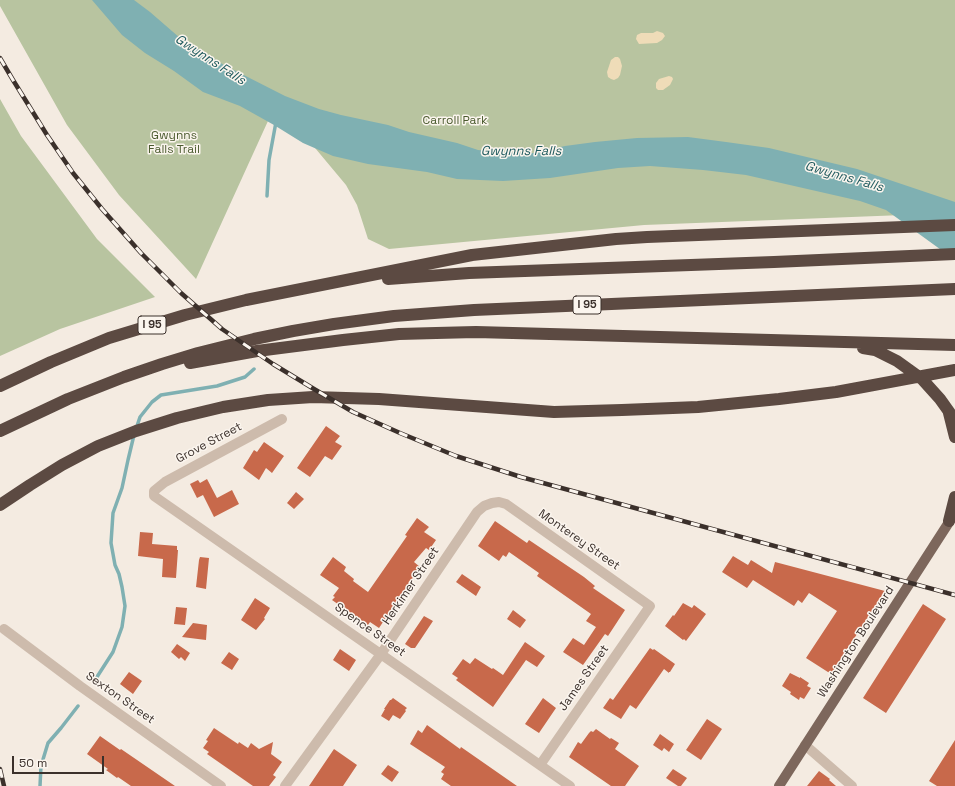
<!DOCTYPE html>
<html>
<head>
<meta charset="utf-8">
<style>
  body { margin:0 }
  #map { position:relative; width:955px; height:786px; overflow:hidden; background:#f4ebe1; font-family:"Space Grotesk",sans-serif }
  canvas { display:block }
  .scale { position:absolute; left:12px; top:756px; width:92px; height:18px; box-sizing:border-box; border:2px solid #3b302b; border-top:0; padding-left:5px; font-size:12px; line-height:14px; white-space:nowrap; color:#3b302b; -webkit-text-stroke:3px #fbf5ee; paint-order:stroke }
</style>
</head>
<body>
<div id="map">
<canvas width="955" height="786"></canvas>
<div class="scale">50 m</div>
</div>
<script>
const ctx = document.querySelector('canvas').getContext('2d');
ctx.lineJoin = 'round';
function fill(path, color) { ctx.fillStyle = color; ctx.fill(path, 'evenodd'); }
const poly = rows => new Path2D(rows.map(r => 'M' + r).join(''));
function strokePath(path, color, width, dash) { ctx.strokeStyle = color; ctx.lineWidth = width; ctx.lineCap = dash ? 'butt' : 'round'; ctx.setLineDash(dash || []); ctx.stroke(path); }
function label(font, color, halo, rows, align = 'center') {
  ctx.font = font + ' "Space Grotesk",sans-serif'; ctx.lineWidth = 3; ctx.setLineDash([]); ctx.textBaseline = 'middle'; ctx.strokeStyle = halo; ctx.fillStyle = color; for (const [text, x, y, turn = 0] of rows) {
    ctx.save(); ctx.translate(x, y); ctx.rotate((+turn || 0) * Math.PI / 180); ctx.textAlign = isNaN(turn) ? turn : align; if (halo) ctx.strokeText(text, 0, 0); ctx.fillText(text, 0, 0); ctx.restore();
  }
}
fill(poly([
  [0,0,955,0,955,213,644,225,389,249,368,239,357,205,346,185,295,124,273,110,196,279,119,195,67,125,0,6],
  [0,99,21,136,97,239,155,297,60,329,0,356]
]), '#b8c4a0');
fill(poly([
  [657,31,663,33,665,36,662,40,657,43,639,44,636,39,637,35,641,33,653,33],
  [615,57,618,57,620,59,622,66,620,75,618,78,614,80,611,79,608,77,607,72,611,60],
  [669,76,672,77,673,79,670,85,663,90,658,90,656,88,656,83,659,79]
]), '#efdcb8');
fill(poly([
  [92,0,134,0,150,12,180,38,224,65,285,96,319,109,341,115,388,125,409,132,457,143,478,150,497,152,533,153,565,146,595,142,637,138,688,137,726,142,769,148,857,169,955,202,955,260,886,210,860,201,746,175,703,170,650,166,618,168,550,178,503,181,457,179,427,172,368,164,333,156,303,143,274,125,240,106,203,92,174,71,145,53,122,35]
]), '#7fb0b2');
strokePath(poly([
  [267,196,269,160,276,122],
  [136,429,140,417,152,402,161,395,217,386,245,377,254,369],
  [95,680,113,652,122,627,125,606,122,587,119,574,115,565,111,543,113,513,122,488,128,460,134,435],
  [40,786,41,766,48,743,61,728,78,706]
]), '#7fb0b2', 3.5);
fill(poly([
  [326,426,340,436,335,442,342,446,332,460,325,456,310,477,297,468],
  [264,442,284,456,272,473,266,468,259,480,243,468,254,450,257,452],
  [207,479,217,498,232,490,239,504,214,517,203,495,197,498,190,484,198,480,200,483],
  [296,492,304,499,294,509,287,503],
  [417,518,429,527,424,532,436,540,429,550,426,548,414,562,420,567,379,628,370,622,368,625,332,600,335,597,333,596,339,588,320,575,333,557,346,567,344,571,354,579,353,581,368,592,407,536,405,535],
  [495,521,527,543,529,540,584,577,595,586,593,588,625,610,608,636,605,634,583,665,563,652,573,638,584,645,596,627,586,621,591,614,537,576,539,573,509,552,506,557,503,555,499,561,478,546],
  [140,532,153,533,152,544,177,546,177,550,178,550,176,578,162,577,163,559,138,556],
  [733,556,748,565,751,560,772,573,775,562,885,591,831,674,806,658,837,611,809,593,802,603,798,600,794,606,753,580,747,588,722,572],
  [200,557,209,558,206,589,196,587,199,560],
  [462,574,481,587,476,596,456,582],
  [255,598,270,608,264,618,265,619,256,630,241,620],
  [683,603,692,608,694,605,706,614,686,641,684,639,683,640,665,626,673,615,674,616],
  [923,604,946,619,886,713,863,698],
  [176,607,187,608,185,625,174,624],
  [513,610,526,620,520,628,507,619],
  [424,616,433,621,415,648,411,648,405,644],
  [193,623,207,625,206,640,182,637],
  [525,642,545,656,537,667,526,660,493,707,456,680,458,678,452,674,463,659,470,664,475,658,492,669,493,668,503,675],
  [177,644,190,653,185,661,181,657,179,659,171,652],
  [650,648,653,650,654,649,675,664,670,672,669,672,669,673,664,669,636,709,630,705,621,719,603,708,610,698,613,700],
  [340,649,356,660,349,671,333,660],
  [229,652,239,659,232,670,221,663],
  [129,672,142,681,133,694,120,684],
  [790,673,800,678,800,677,809,683,807,686,811,688,804,699,800,697,799,700,790,694,791,692,782,686],
  [393,698,407,708,405,710,406,711,400,719,393,715,389,721,381,716,385,709,384,709,390,700,391,700],
  [543,698,556,708,539,733,525,724],
  [707,719,722,729,701,760,686,750],
  [427,725,460,749,461,747,517,786,451,786,441,779,444,774,441,772,445,767,410,744,418,730,422,733],
  [214,728,238,744,239,742,248,748,251,743,259,749,273,742,271,754,282,762,273,775,276,777,269,786,253,786,207,754,209,752,203,748,208,741,206,740],
  [596,729,610,739,611,738,619,743,615,749,639,766,625,786,611,786,569,757,578,742,581,744,589,733,591,731,593,732],
  [660,734,674,744,669,752,664,748,662,751,653,745],
  [100,736,120,750,121,749,175,786,131,786,118,777,117,778,106,770,108,769,87,754],
  [955,740,955,786,937,786,929,781],
  [334,749,357,765,343,786,309,786],
  [388,765,399,772,392,782,381,774],
  [673,769,687,778,681,786,678,786,666,778],
  [819,771,830,779,829,780,836,786,807,786]
]), '#c8694b');
strokePath(poly([
  [282,419,165,482,154,491,154,496,570,786],
  [4,629,80,686,221,786],
  [805,745,852,786],
  [285,786,381,654,477,512,484,506,492,503,499,502,506,504,650,606,540,765]
]), '#cdbbac', 10);
strokePath(poly([
  [779,786,953,516]
]), '#7d675c', 10);
strokePath(poly([
  [388,279,469,273,774,262,955,254],
  [863,348,875,350,897,361,922,379,940,399,955,420],
  [190,363,257,351,343,340,399,334,436,333,476,332,955,345],
  [0,386,51,362,109,338,185,315,246,300,472,255,616,239,647,237,955,225],
  [949,413,955,437],
  [0,431,68,399,124,377,162,364,198,353,254,339,293,331,334,324,394,316,474,310,955,289],
  [0,505,30,485,62,465,98,446,136,431,177,418,223,407,268,400,313,397,379,399,554,412,622,410,698,407,779,399,836,392,955,370],
  [949,521,955,497]
]), '#5c4a42', 12);
const rail = poly([
  [0,58,13,80,47,135,73,173,102,209,141,253,181,293,222,329,273,364,314,389,353,412,400,433,456,456,521,477,955,595],
  [0,769,4,786]
]);
strokePath(rail, '#3b302b', 4.5);
strokePath(rail, '#fbf5ee', 3, [9]);
for (const [x, y, w] of [
  [587,305,28],
  [152,325,28]
]) { const box = new Path2D(); box.roundRect(x - w / 2, y - 9, w, 18, 3); ctx.fillStyle = '#fbf5ee'; ctx.fill(box); strokePath(box, '#3b302b', 1); }
label('bold 11px', '#3b302b', null, [
  ["I 95",587,305],
  ["I 95",152,325]
]);
label('12px', '#4a5a2e', '#fbf5ee', [
  ["Carroll Park",455,121],
  ["Gwynns",174,136],
  ["Falls Trail",174,150]
]);
label('12px', '#3b302b', '#fbf5ee', [
  ["Grove Street",209,443,-28],
  ["Monterey Street",579,540,35],
  ["Herkimer Street",411,586,-56],
  ["Spence Street",370,630,35],
  ["Washington Boulevard",856,642,-57],
  ["James Street",584,678,-55],
  ["Sexton Street",120,698,35]
]);
label('italic 13px', '#1f5a5e', '#fbf5ee', [
  ["Gwynns Falls",210,60,33],
  ["Gwynns Falls",521,151],
  ["Gwynns Falls",844,177,16]
]);
</script>
</body>
</html>
